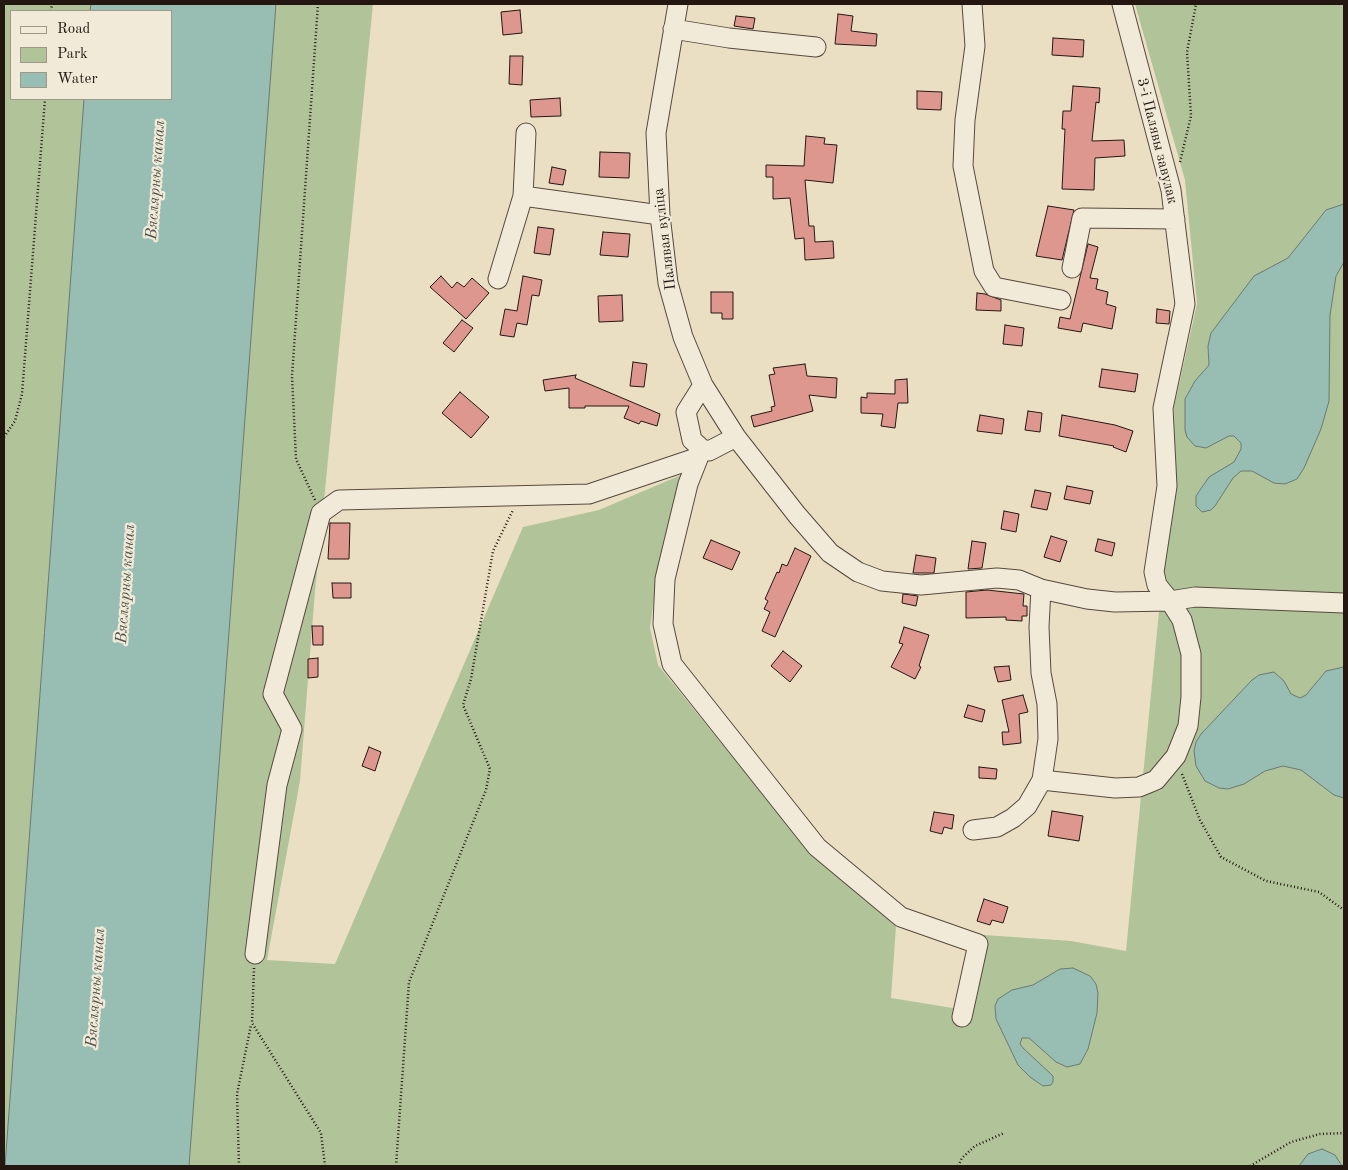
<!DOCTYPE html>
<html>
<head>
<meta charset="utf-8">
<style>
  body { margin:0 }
  #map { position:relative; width:1348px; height:1170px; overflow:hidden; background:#ebdfc3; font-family:"Old Standard TT",serif }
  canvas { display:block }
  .frame { position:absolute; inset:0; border:5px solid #241712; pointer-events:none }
  .legend { position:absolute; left:10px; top:10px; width:162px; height:90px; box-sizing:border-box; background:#f2ead8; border:1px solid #a09689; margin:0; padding:6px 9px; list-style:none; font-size:15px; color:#241712 }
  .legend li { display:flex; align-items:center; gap:10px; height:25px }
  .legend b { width:25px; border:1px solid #a09689 }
</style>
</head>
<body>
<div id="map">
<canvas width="1348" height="1170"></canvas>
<div class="frame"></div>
<ul class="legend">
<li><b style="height:6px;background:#f2ead8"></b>Road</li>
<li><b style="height:14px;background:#b1c399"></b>Park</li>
<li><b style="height:14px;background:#98bdb3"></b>Water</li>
</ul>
</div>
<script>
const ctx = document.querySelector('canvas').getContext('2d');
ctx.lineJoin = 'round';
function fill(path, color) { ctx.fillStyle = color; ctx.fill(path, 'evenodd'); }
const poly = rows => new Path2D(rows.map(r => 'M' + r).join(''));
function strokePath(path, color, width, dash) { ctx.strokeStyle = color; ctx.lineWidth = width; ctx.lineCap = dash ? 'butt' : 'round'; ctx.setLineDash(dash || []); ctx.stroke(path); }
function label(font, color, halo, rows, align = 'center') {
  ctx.font = font + ' "Old Standard TT",serif'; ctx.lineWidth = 4.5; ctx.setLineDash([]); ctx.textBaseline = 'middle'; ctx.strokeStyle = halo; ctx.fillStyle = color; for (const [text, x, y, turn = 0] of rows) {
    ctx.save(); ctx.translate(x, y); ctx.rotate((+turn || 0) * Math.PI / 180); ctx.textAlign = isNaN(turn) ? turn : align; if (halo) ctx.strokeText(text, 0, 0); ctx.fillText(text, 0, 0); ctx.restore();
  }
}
fill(poly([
  [4,4,373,4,315,591,300,781,267,960,335,964,523,527,599,510,681,475,657,576,650,628,658,665,811,854,896,926,891,998,959,1009,984,935,1071,941,1126,951,1163,570,1175,490,1174,407,1197,304,1185,180,1135,4,1344,4,1344,1166,4,1166],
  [11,11,171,11,171,99,11,99]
]), '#b1c399');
const water = poly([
  [91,4,276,4,189,1166,5,1166,84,99,171,99,171,11,90,11,91,4],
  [1344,204,1344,262,1336,276,1330,315,1329,401,1321,429,1304,468,1297,479,1285,484,1274,483,1252,471,1241,471,1233,478,1215,506,1211,510,1202,512,1196,506,1196,496,1209,477,1234,462,1241,449,1241,443,1234,436,1229,436,1206,448,1195,446,1187,437,1185,430,1185,399,1195,381,1209,365,1208,346,1211,333,1254,276,1288,258,1326,210,1344,204],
  [1344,667,1344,798,1334,795,1301,770,1283,766,1265,771,1244,784,1228,789,1219,788,1205,781,1196,766,1194,751,1196,742,1201,734,1252,680,1259,675,1274,672,1284,681,1291,694,1300,698,1306,695,1326,671,1344,667],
  [1073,968,1090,976,1096,984,1098,993,1097,1013,1088,1049,1080,1064,1067,1067,1056,1062,1029,1038,1022,1038,1020,1044,1023,1048,1053,1076,1053,1082,1051,1085,1043,1086,1030,1077,1018,1065,996,1019,995,1006,998,999,1012,990,1033,985,1060,969,1073,968],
  [1322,1149,1335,1155,1342,1166,1299,1166,1308,1154,1322,1149]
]);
fill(water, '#98bdb3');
strokePath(water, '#6a7b73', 1);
const building = poly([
  [520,10,522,33,503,35,501,12,520,10],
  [838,14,853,16,851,31,877,34,876,46,835,44,838,14],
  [736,16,755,18,753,29,734,26,736,16],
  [1053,38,1084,40,1083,57,1052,55,1053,38],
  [510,56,523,56,522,85,509,84,510,56],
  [1073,86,1100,88,1099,103,1096,102,1092,141,1124,140,1125,156,1095,158,1094,190,1062,189,1065,129,1062,129,1063,111,1071,111,1073,86],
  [917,91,942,92,941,110,917,109,917,91],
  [560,98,561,116,531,117,530,100,560,98],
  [806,136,825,138,824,144,837,145,833,183,805,180,809,226,814,226,815,242,833,241,834,258,805,260,804,238,795,239,790,198,773,199,773,177,766,177,766,165,804,166,806,136],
  [600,152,630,153,629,178,599,177,600,152],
  [552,167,566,170,563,185,549,183,552,167],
  [1048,206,1074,210,1062,260,1036,256,1048,206],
  [538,227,554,229,550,255,534,253,538,227],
  [603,232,630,234,628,257,600,255,603,232],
  [1088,244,1098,247,1090,278,1098,279,1096,289,1108,292,1106,304,1116,307,1112,329,1083,323,1081,332,1058,328,1060,317,1070,319,1088,244],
  [441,276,452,288,457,282,464,287,472,278,489,293,466,319,430,287,441,276],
  [523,276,542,280,539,296,532,295,527,325,517,323,514,337,500,335,505,309,517,311,523,276],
  [711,292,733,292,733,319,722,319,722,313,711,313,711,292],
  [977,293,985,294,1001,300,1001,311,976,310,977,293],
  [622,295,623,321,599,322,598,296,622,295],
  [1157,309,1170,311,1169,324,1156,323,1157,309],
  [462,320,473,328,454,352,443,343,462,320],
  [1005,325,1024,328,1022,346,1003,344,1005,325],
  [633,362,647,364,644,387,630,386,633,362],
  [805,364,807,376,837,378,836,398,809,395,813,411,754,427,751,416,772,411,771,407,775,406,769,375,775,374,773,368,805,364],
  [1102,369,1138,374,1135,392,1099,387,1102,369],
  [576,375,575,378,660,414,657,426,641,421,639,424,624,418,629,406,585,406,585,408,569,408,569,388,545,391,543,380,576,375],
  [907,379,908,403,898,403,895,428,881,426,883,414,861,413,861,397,867,398,867,393,895,394,895,380,907,379],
  [460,392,489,417,471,438,442,413,460,392],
  [1028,411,1042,413,1040,432,1025,430,1028,411],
  [980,415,1004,419,1002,434,977,431,980,415],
  [1062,415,1115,425,1133,431,1126,452,1113,447,1114,446,1059,436,1062,415],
  [1067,486,1093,491,1090,504,1064,499,1067,486],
  [1035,490,1051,493,1047,510,1031,507,1035,490],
  [1004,511,1019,514,1016,532,1001,529,1004,511],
  [330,523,350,523,349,559,328,559,330,523],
  [1051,536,1067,541,1060,562,1044,557,1051,536],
  [1098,539,1115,543,1112,556,1095,551,1098,539],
  [711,540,740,552,732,570,703,558,711,540],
  [972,541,986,543,982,568,968,569,972,541],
  [795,548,811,556,775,637,762,631,770,612,764,609,768,601,765,599,777,572,779,573,782,564,787,566,795,548],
  [916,555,936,558,934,573,913,573,916,555],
  [332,583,351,583,351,598,333,598,332,583],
  [987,590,1024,594,1023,606,1027,606,1027,616,1022,616,1022,621,1006,620,1006,617,966,618,966,592,987,590],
  [903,594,918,596,916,606,902,603,903,594],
  [312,626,323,626,323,645,313,645,312,626],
  [904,627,929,635,919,666,921,667,915,679,891,667,903,644,899,643,904,627],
  [783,651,802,666,790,682,771,666,783,651],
  [318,658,318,677,308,678,308,659,318,658],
  [1009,666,1011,680,998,682,994,667,1009,666],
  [1023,695,1028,712,1019,714,1021,743,1003,745,1002,732,1009,732,1002,700,1023,695],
  [968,705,985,710,982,722,964,717,968,705],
  [369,747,381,752,375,771,362,766,369,747],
  [979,767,997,769,996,779,979,778,979,767],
  [1052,811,1083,816,1079,841,1048,836,1052,811],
  [934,812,954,815,952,829,944,827,942,834,930,831,934,812],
  [984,899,1008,907,1003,923,992,920,990,925,977,921,984,899]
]);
fill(building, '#dd978e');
strokePath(building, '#241712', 1);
const minor = poly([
  [678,4,656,133,660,215,668,283,683,337,703,385,736,437,797,515,830,553,858,572,882,581,921,585,997,578,1019,580,1041,589,1087,599,1115,602,1170,601,1157,585,1154,572,1167,486,1163,408,1185,304,1171,190,1122,4],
  [972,4,975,46,965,120,963,166,984,271,994,287,1061,300],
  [673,29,729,38,816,47],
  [523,196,660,215],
  [1072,268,1082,218,1175,219],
  [498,279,523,196,526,133],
  [703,385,686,412,692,440,702,449,709,451,736,437],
  [701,451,688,484,665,579,663,624,672,664,817,847,901,917,978,944,962,1017],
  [1042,780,1115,788,1139,787,1156,780,1176,756,1188,726,1191,697,1191,654,1182,620,1170,601,1195,597,1344,603],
  [973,830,997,827,1013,818,1027,806,1042,780,1048,739,1047,704,1041,673,1039,627,1041,589],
  [255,954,277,785,292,729,273,694,321,513,339,500,589,494,696,458]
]);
strokePath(minor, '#56493e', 21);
strokePath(poly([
  [51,11,52,4],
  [1180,162,1191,116,1187,52,1196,4],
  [4,437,15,421,22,394,45,99],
  [315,500,296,459,292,376,318,4],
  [1182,774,1200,820,1221,857,1266,881,1319,892,1344,910],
  [254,968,252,1023,321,1133,325,1166],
  [239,1166,237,1094,251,1025],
  [396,1166,409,982,486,790,490,769,463,705,471,679,493,551,513,510],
  [958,1166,962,1158,975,1146,1004,1133],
  [1250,1166,1291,1142,1320,1134,1344,1133]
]), '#241712', 2.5, [1, 2.5]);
strokePath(minor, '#f2ead8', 19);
label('15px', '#241712', '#f2ead8', [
  ["3-і Палявы завулак",1157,141,76],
  ["Палявая вуліца",665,239,-97]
]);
label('italic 16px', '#4d514a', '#f2ead8', [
  ["Вяслярны канал",156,180,-86],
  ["Вяслярны канал",126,584,-86],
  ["Вяслярны канал",96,988,-86]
]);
</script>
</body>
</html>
